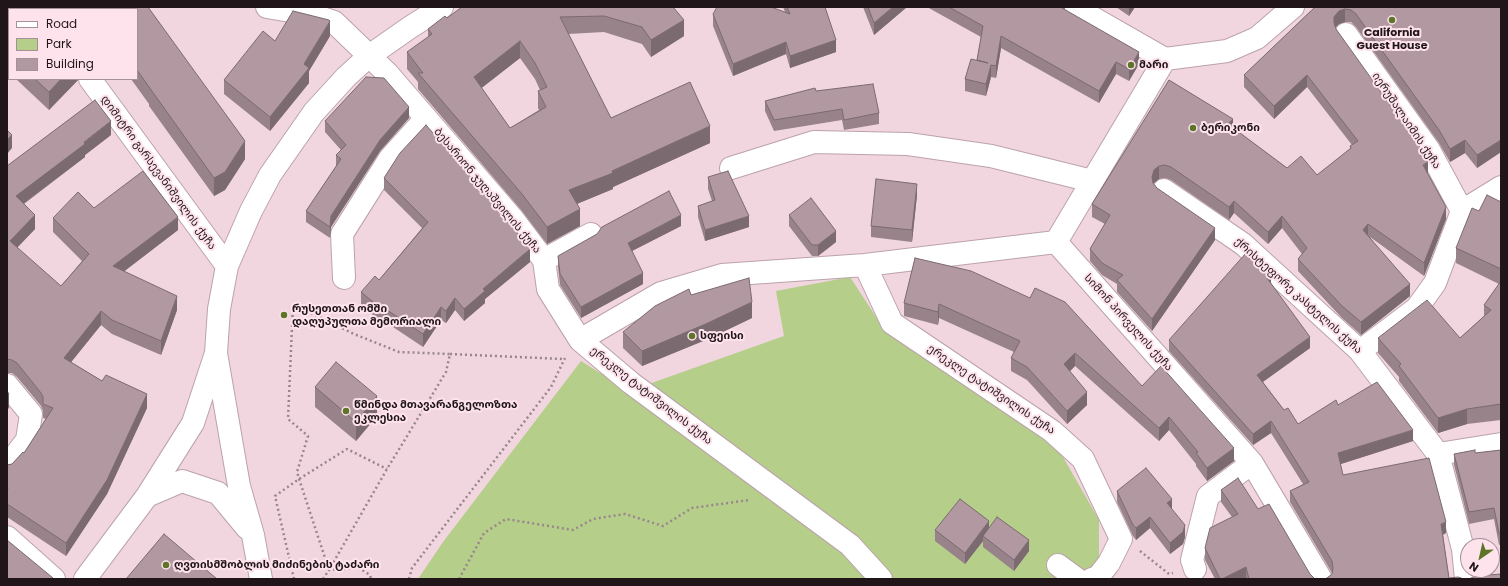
<!DOCTYPE html>
<html>
<head>
<meta charset="utf-8">
<style>
  body { margin:0 }
  #map { position:relative; width:1508px; height:586px; overflow:hidden; background:#f1d6e0; font-family:Poppins,sans-serif }
  canvas { display:block }
  .frame { position:absolute; inset:0; border:8px solid #20161a; pointer-events:none }
  .legend { position:absolute; left:8px; top:8px; width:130px; height:72px; box-sizing:border-box; background:#fee3ed; border:1px solid #a59199; margin:0; padding:5px 7px; list-style:none; font-size:12px; color:#20161a }
  .legend li { display:flex; align-items:center; gap:8px; height:20px }
  .legend b { width:20px; border:1px solid #a59199 }
  .north { position:absolute; left:1460px; top:538px; width:40px; height:40px; box-sizing:border-box; background:#fee3ed; border:1px solid #a59199; border-radius:50%; rotate:214deg; font-size:11px; font-weight:700; line-height:16px; text-align:center; color:#20161a }
  .north::after { content:''; display:block; margin:auto; width:14px; height:18px; background:#5d7526; clip-path:polygon(50% 0,100% 100%,50% 72%,0 100%) }
</style>
</head>
<body>
<div id="map">
<canvas width="1508" height="586"></canvas>
<div class="frame"></div>
<ul class="legend">
<li><b style="height:5px;background:#fff"></b>Road</li>
<li><b style="height:11px;background:#b5ce89"></b>Park</li>
<li><b style="height:11px;background:#b198a1"></b>Building</li>
</ul>
<div class="north">N</div>
</div>
<script>
const ctx = document.querySelector('canvas').getContext('2d');
ctx.lineJoin = 'round';
function fill(path, color) { ctx.fillStyle = color; ctx.fill(path, 'evenodd'); }
const poly = rows => new Path2D(rows.map(r => 'M' + r).join(''));
function strokePath(path, color, width, dash) { ctx.strokeStyle = color; ctx.lineWidth = width; ctx.lineCap = dash ? 'butt' : 'round'; ctx.setLineDash(dash || []); ctx.stroke(path); }
function label(font, color, halo, rows, align = 'center') {
  ctx.font = font + ' Poppins,"Noto Sans Georgian",sans-serif'; ctx.lineWidth = 4; ctx.setLineDash([]); ctx.textBaseline = 'middle'; ctx.strokeStyle = halo; ctx.fillStyle = color; for (const [text, x, y, turn = 0] of rows) {
    ctx.save(); ctx.translate(x, y); ctx.rotate((+turn || 0) * Math.PI / 180); ctx.textAlign = isNaN(turn) ? turn : align; if (halo) ctx.strokeText(text, 0, 0); ctx.fillText(text, 0, 0); ctx.restore();
  }
}
fill(poly([
  [850,277,884,329,1059,450,1099,520,1099,579,418,579,443,542,581,361,629,391,784,336,776,291]
]), '#b5ce89');
const minor = poly([
  [267,7,313,15,334,22,388,74,513,219,544,260,548,289,580,340,631,383,850,545,881,579],
  [1074,7,1165,59],
  [1346,34,1429,150,1462,211,1501,187],
  [1165,59,1227,51,1257,38,1293,7],
  [90,79,227,266],
  [731,168,814,142,908,144,991,156,1092,181],
  [1164,190,1243,244,1360,351,1438,454,1463,549,1466,579],
  [1056,242,1252,463,1321,579],
  [1056,242,1165,59],
  [544,260,591,234],
  [865,265,892,323,1052,431,1083,459,1121,539,1109,563,1098,577,1092,579],
  [344,278,342,234,390,158,426,118],
  [580,340,661,293,722,275,865,265,1056,242],
  [1360,351,1417,308,1435,283,1462,211],
  [7,385,31,414,27,440,7,466],
  [1438,454,1501,444],
  [147,496,182,481,218,493,247,528],
  [7,537,54,579],
  [1058,565,1077,579],
  [1195,569,1192,560,1208,496,1252,463],
  [85,579,147,496,193,423,215,356],
  [261,579,253,535,239,486,216,353,219,309,227,266,251,211,270,175,314,112,346,77,369,56,409,28,442,7]
]);
strokePath(minor, '#bca2ac', 24);
strokePath(poly([
  [1500,7,1501,8],
  [293,304,354,334,399,352,450,354,446,372,387,469,329,570,299,479,297,472,308,436,288,419,293,304],
  [450,354,563,359],
  [1140,551,1169,574,1173,573],
  [294,579,275,496,299,479,347,449,387,469],
  [323,579,329,570,359,568,370,575,371,579],
  [409,579,412,568,551,387,565,358],
  [459,579,484,533,506,519,573,530,593,519,625,514,663,526,692,508,749,500]
]), '#99868d', 2.5, [2, 3]);
strokePath(minor, '#fff', 22);
fill(poly([
  [78,7,148,7,245,159,225,190,214,196,149,106,149,104,131,79,137,79,137,9,79,9],
  [673,7,684,36,651,57,642,44,604,32,568,34,611,118,710,143,613,187,613,189,577,204,580,226,547,244,522,211,418,89,418,82,407,69,407,52,428,37,428,29,447,18],
  [520,58,535,79,540,90,538,91,538,108,539,110,510,128,481,88],
  [783,7,825,7,836,52,790,68,786,54,733,76,713,26,713,14,785,12],
  [863,7,907,7,874,35],
  [927,7,1065,7,1065,10,1139,64,1129,81,1116,74,1099,103,1001,48,996,78,991,77,986,96,965,91,965,79,977,60,981,37],
  [1116,7,1135,7,1129,16],
  [1315,7,1501,9,1501,152,1477,168,1465,153,1450,162,1439,143,1356,27,1351,22,1345,22,1339,24,1335,28,1428,174,1446,219,1424,276,1370,237,1410,296,1361,335,1342,318,1298,271,1298,259,1302,254,1282,228,1268,244,1234,213,1229,220,1171,180,1165,178,1159,179,1154,183,1153,184,1157,188,1215,240,1152,331,1117,292,1117,284,1102,275,1090,261,1090,249,1105,224,1092,217,1092,204,1169,80,1287,168,1317,175,1350,149,1350,146,1352,145,1307,87,1274,119,1244,87,1244,75],
  [9,9,9,72,8,72,7,73],
  [330,36,309,71,309,83,270,131,224,94,224,80,275,41],
  [16,79,78,79,78,80,49,110],
  [816,91,879,113,879,124,844,130,842,120,774,131,765,111,765,101],
  [409,118,380,151,331,227,330,238,306,222,306,211,336,166,336,155,341,150,325,132,325,121],
  [111,135,85,155,85,157,24,204,35,229,17,248,61,286,82,261,53,232,53,218,94,208,178,230,124,271,177,310,161,355,112,334,101,325,71,362,147,408,107,494,66,556,7,517,7,465,12,464,24,453,46,419,43,418,43,411,41,406,17,377,12,373,7,373,7,166],
  [708,177,749,227,705,241,698,217,698,206,712,201,708,189],
  [384,178,530,262,485,299,485,303,464,321,455,310,446,323,441,320,423,347,387,323,385,325,361,305,361,292,379,280,422,228,384,190],
  [917,195,912,242,871,237,871,226],
  [1501,202,1501,420,1467,424,1438,433,1399,381,1399,377,1378,353,1378,338,1460,338,1484,316,1484,305,1499,284,1456,263,1456,248,1479,211],
  [789,215,836,242,818,256,812,256,789,226],
  [681,226,632,251,643,284,581,318,560,285,558,267,558,256],
  [915,258,1142,386,1234,461,1207,481,1196,466,1196,464,1169,430,1159,441,1075,366,1070,371,1087,405,1067,424,1027,380,1011,371,1011,358,1014,352,939,318,938,325,904,316,904,303],
  [1271,283,1310,348,1263,382,1284,410,1298,424,1338,405,1413,441,1340,464,1343,475,1446,533,1443,535,1449,578,1464,579,1327,578,1332,574,1332,573,1290,502,1290,491,1303,484,1271,433,1253,445,1169,351,1169,340],
  [752,318,708,339,642,366,623,348,623,332],
  [315,387,377,416,356,441,315,407],
  [1501,450,1501,544,1499,545,1494,519,1469,524,1454,465,1454,454,1475,453],
  [1221,490,1258,509,1310,574,1315,579,1317,579,1215,579,1205,560,1205,548,1232,517,1221,502],
  [1117,491,1172,509,1185,537,1183,544,1170,554,1150,528,1136,540,1133,536,1117,502],
  [989,527,1029,551,1014,571,983,547,983,541,965,564,935,541,935,530]
]), '#98838a');
fill(poly([
  [893,7,907,7,874,35,874,23],
  [1129,7,1135,7,1129,16],
  [1345,9,1345,22,1339,24,1334,29,1334,17,1339,11],
  [684,20,684,36,651,57,651,40],
  [330,21,330,36,309,71,309,83,270,131,270,117,304,64],
  [1001,36,1001,48,996,78,996,66],
  [836,40,836,52,790,68,790,56],
  [520,41,520,58,474,94,474,77],
  [786,42,786,54,733,76,733,64],
  [1139,52,1139,64,1129,81,1129,69],
  [8,54,8,72,7,73,7,55],
  [1116,62,1116,74,1099,103,1099,91],
  [991,65,991,77,986,96,986,84],
  [1307,75,1307,87,1274,119,1274,106],
  [61,79,78,79,78,80,49,110,49,92],
  [409,107,409,118,380,151,331,227,330,238,330,227,331,216,380,140],
  [1233,119,1233,131,1228,124],
  [111,121,111,135,85,155,85,157,16,209,16,196],
  [710,126,710,143,613,187,613,189,569,207,569,190],
  [12,135,12,148,7,154,7,140],
  [1465,140,1465,153,1450,162,1450,149],
  [1501,140,1501,152,1477,168,1477,155],
  [245,141,245,159,225,190,214,196,214,178],
  [1428,162,1428,174,1423,165],
  [1159,166,1159,179,1154,183,1152,189,1152,177,1154,170],
  [917,184,917,195,912,242,912,230],
  [1234,201,1234,213,1229,220,1229,207],
  [1446,207,1446,219,1424,276,1424,263],
  [580,209,580,226,547,244,547,227],
  [35,215,35,229,10,255,10,241],
  [681,215,681,226,628,253,628,243],
  [749,216,749,227,705,241,705,230],
  [1282,216,1282,228,1268,244,1268,232],
  [178,217,178,230,113,280,113,266],
  [1368,224,1368,236,1363,230],
  [1215,228,1215,240,1152,331,1152,319],
  [836,231,836,242,818,256,818,245],
  [530,249,530,262,485,299,485,303,464,321,464,309,483,289],
  [643,273,643,284,581,318,581,307],
  [1271,275,1271,287,1267,278],
  [1410,284,1410,296,1361,335,1361,322],
  [177,296,177,310,161,355,161,341],
  [455,298,455,310,446,323,446,311],
  [752,302,752,318,708,339,642,366,642,351],
  [939,304,939,318,938,325,938,312],
  [441,307,441,320,423,347,423,334],
  [387,310,387,323,385,325,385,312],
  [101,311,101,325,64,371,64,358],
  [1310,337,1310,348,1257,386,1257,375],
  [1075,353,1075,366,1064,377,1064,364],
  [1087,392,1087,405,1067,424,1067,411],
  [9,394,9,408,7,410,7,396],
  [147,394,147,408,107,494,66,556,66,543],
  [377,396,377,416,356,441,356,422],
  [1467,409,1467,424,1438,433,1438,418],
  [1169,417,1169,430,1159,441,1159,428],
  [1271,421,1271,433,1253,445,1253,434],
  [1413,430,1413,441,1338,465,1338,453],
  [1234,448,1234,461,1207,481,1207,468],
  [1172,499,1172,511,1167,503],
  [1150,517,1150,528,1136,540,1136,528],
  [989,521,989,532,983,536,983,541,965,564,965,553],
  [1446,522,1446,533,1441,535,1441,524],
  [1185,525,1185,537,1183,544,1170,554,1170,543],
  [1029,540,1029,551,1014,571,1014,560],
  [1246,567,1246,579,1222,579]
]), '#7c6a71');
const building = poly([
  [7,7,38,7,40,9,9,9,9,55,8,54,7,55,7,7],
  [91,7,148,7,245,141,225,172,214,178,149,87,137,70,137,9,93,9,91,7],
  [462,7,673,7,684,20,651,40,642,27,604,16,560,17,611,118,690,82,710,126,612,171,613,173,569,190,580,209,547,227,522,194,418,73,423,73,407,52,432,34,428,29,445,16,447,18,462,7],
  [520,41,535,63,547,87,538,91,546,107,510,128,474,77,520,41],
  [717,7,771,7,790,14,787,7,825,7,836,40,790,56,786,42,733,64,713,14,717,7],
  [868,7,893,7,874,23,868,7],
  [949,7,1063,7,1062,8,1139,52,1129,69,1116,62,1099,91,1001,36,996,66,991,65,986,84,965,79,971,59,988,63,977,60,983,26,949,7],
  [1315,7,1499,7,1501,9,1501,140,1477,155,1465,140,1450,149,1439,130,1356,14,1351,10,1345,9,1339,11,1334,17,1334,23,1336,29,1418,144,1428,162,1423,165,1446,207,1424,263,1368,224,1363,230,1410,284,1361,322,1342,306,1298,259,1307,248,1282,216,1268,232,1234,201,1229,207,1171,167,1165,165,1159,166,1154,170,1152,177,1153,183,1157,188,1215,228,1152,319,1117,280,1123,275,1102,263,1090,249,1110,215,1092,204,1169,80,1233,119,1228,124,1287,168,1301,156,1317,175,1351,148,1350,146,1358,141,1307,75,1274,106,1244,75,1315,7],
  [293,11,329,20,330,21,304,64,309,68,270,117,224,80,263,31,275,41,293,11],
  [366,77,384,78,409,107,380,140,331,216,330,227,306,211,341,159,336,155,346,145,325,121,366,77],
  [35,79,61,79,49,92,35,79],
  [873,84,879,113,844,120,842,109,774,120,765,101,815,88,816,91,873,84],
  [95,100,111,121,84,142,85,144,16,196,35,215,10,241,61,286,89,254,53,218,78,192,94,208,143,171,178,217,113,266,177,296,161,341,112,320,101,311,64,358,102,381,106,375,147,394,107,480,66,543,7,504,7,490,8,488,7,488,7,465,12,464,23,452,24,453,53,408,43,404,43,397,41,393,17,363,12,360,7,359,7,166,95,100],
  [426,125,503,214,530,249,483,289,485,291,464,309,455,298,446,311,441,307,423,334,387,310,385,312,361,292,375,276,379,280,428,222,384,178,400,153,426,125],
  [7,130,12,135,7,140,7,130],
  [728,171,749,216,705,230,698,206,715,200,708,177,728,171],
  [876,179,917,184,912,230,871,226,876,179],
  [669,191,681,215,628,243,643,273,581,307,560,274,558,256,597,234,602,227,669,191],
  [1487,195,1501,202,1501,269,1456,248,1472,208,1479,211,1487,195],
  [811,198,836,231,818,245,812,245,789,215,811,198],
  [1246,253,1271,275,1267,278,1310,337,1257,375,1284,410,1288,408,1298,424,1336,400,1338,405,1377,382,1413,430,1338,453,1343,475,1429,458,1446,522,1441,524,1449,578,1458,577,1464,579,1325,579,1327,578,1332,574,1333,568,1332,561,1290,491,1309,482,1271,421,1253,434,1169,340,1246,253],
  [915,258,971,271,1030,298,1035,288,1065,302,1142,386,1161,366,1234,448,1207,468,1196,453,1198,452,1169,417,1159,428,1075,353,1064,364,1087,392,1067,411,1027,367,1011,358,1020,341,939,304,938,312,904,303,915,258],
  [749,278,752,302,708,323,642,351,623,332,655,306,689,289,691,295,749,278],
  [1501,281,1501,404,1467,409,1438,418,1399,366,1401,364,1378,338,1427,300,1460,338,1491,310,1484,305,1501,281],
  [336,362,377,396,356,422,315,387,336,362],
  [7,391,9,394,7,396,7,391],
  [1475,450,1475,453,1501,450,1501,533,1499,533,1494,508,1469,512,1454,454,1475,450],
  [1146,468,1172,499,1167,503,1185,525,1183,532,1170,543,1150,517,1136,528,1133,525,1117,491,1146,468],
  [1238,478,1258,509,1269,504,1310,574,1315,579,1317,579,1249,579,1246,567,1222,579,1220,579,1205,548,1210,528,1238,514,1221,490,1238,478],
  [960,499,989,521,965,553,935,530,960,499],
  [997,517,1029,540,1014,560,983,536,997,517],
  [164,534,217,579,126,579,164,534],
  [7,540,53,578,53,579,7,579,7,540],
  [1501,574,1501,579,1469,579,1475,576,1501,574]
]);
fill(building, '#b198a1');
strokePath(building, '#7c6a71', 1);
for (const [x, y, r, color] of [
  [1392,20,4,"#5d7526"],
  [1131,65,4,"#5d7526"],
  [1193,128,4,"#5d7526"],
  [284,315,4,"#5d7526"],
  [692,336,4,"#5d7526"],
  [346,411,4,"#5d7526"],
  [166,565,4,"#5d7526"]
]) { const dot = new Path2D(); dot.arc(x, y, r, 0, 2 * Math.PI); ctx.fillStyle = color; ctx.fill(dot); strokePath(dot, '#fee3ed', 1.5); }
label('bold 11px', '#20161a', '#fee3ed', [
  ["California",1392,33,"center"],
  ["Guest House",1392,46,"center"],
  ["მარი",1139,65],
  ["ბერიკონი",1201,128],
  ["რუსეთთან ომში",292,309],
  ["დაღუპულთა მემორიალი",292,322],
  ["სფეისი",700,336],
  ["წმინდა მთავარანგელოზთა",354,405],
  ["ეკლესია",354,418],
  ["ღვთისმშობლის მიძინების ტაძარი",174,565]
], 'left');
label('11px', '#20161a', '#fee3ed', [
  ["იერუშალაიმის ქუჩა",1406,121,56],
  ["დიმიტრი გარსევანიშვილის ქუჩა",158,173,54],
  ["ბესარიონ ჯუღაშვილის ქუჩა",487,191,50],
  ["ქრისტეფორე კასტელის ქუჩა",1298,296,42],
  ["სიმონ პირველის ქუჩა",1128,323,48],
  ["ერეკლე ტატიშვილის ქუჩა",991,390,34],
  ["ერეკლე ტატიშვილის ქუჩა",651,396,38]
]);
</script>
</body>
</html>
